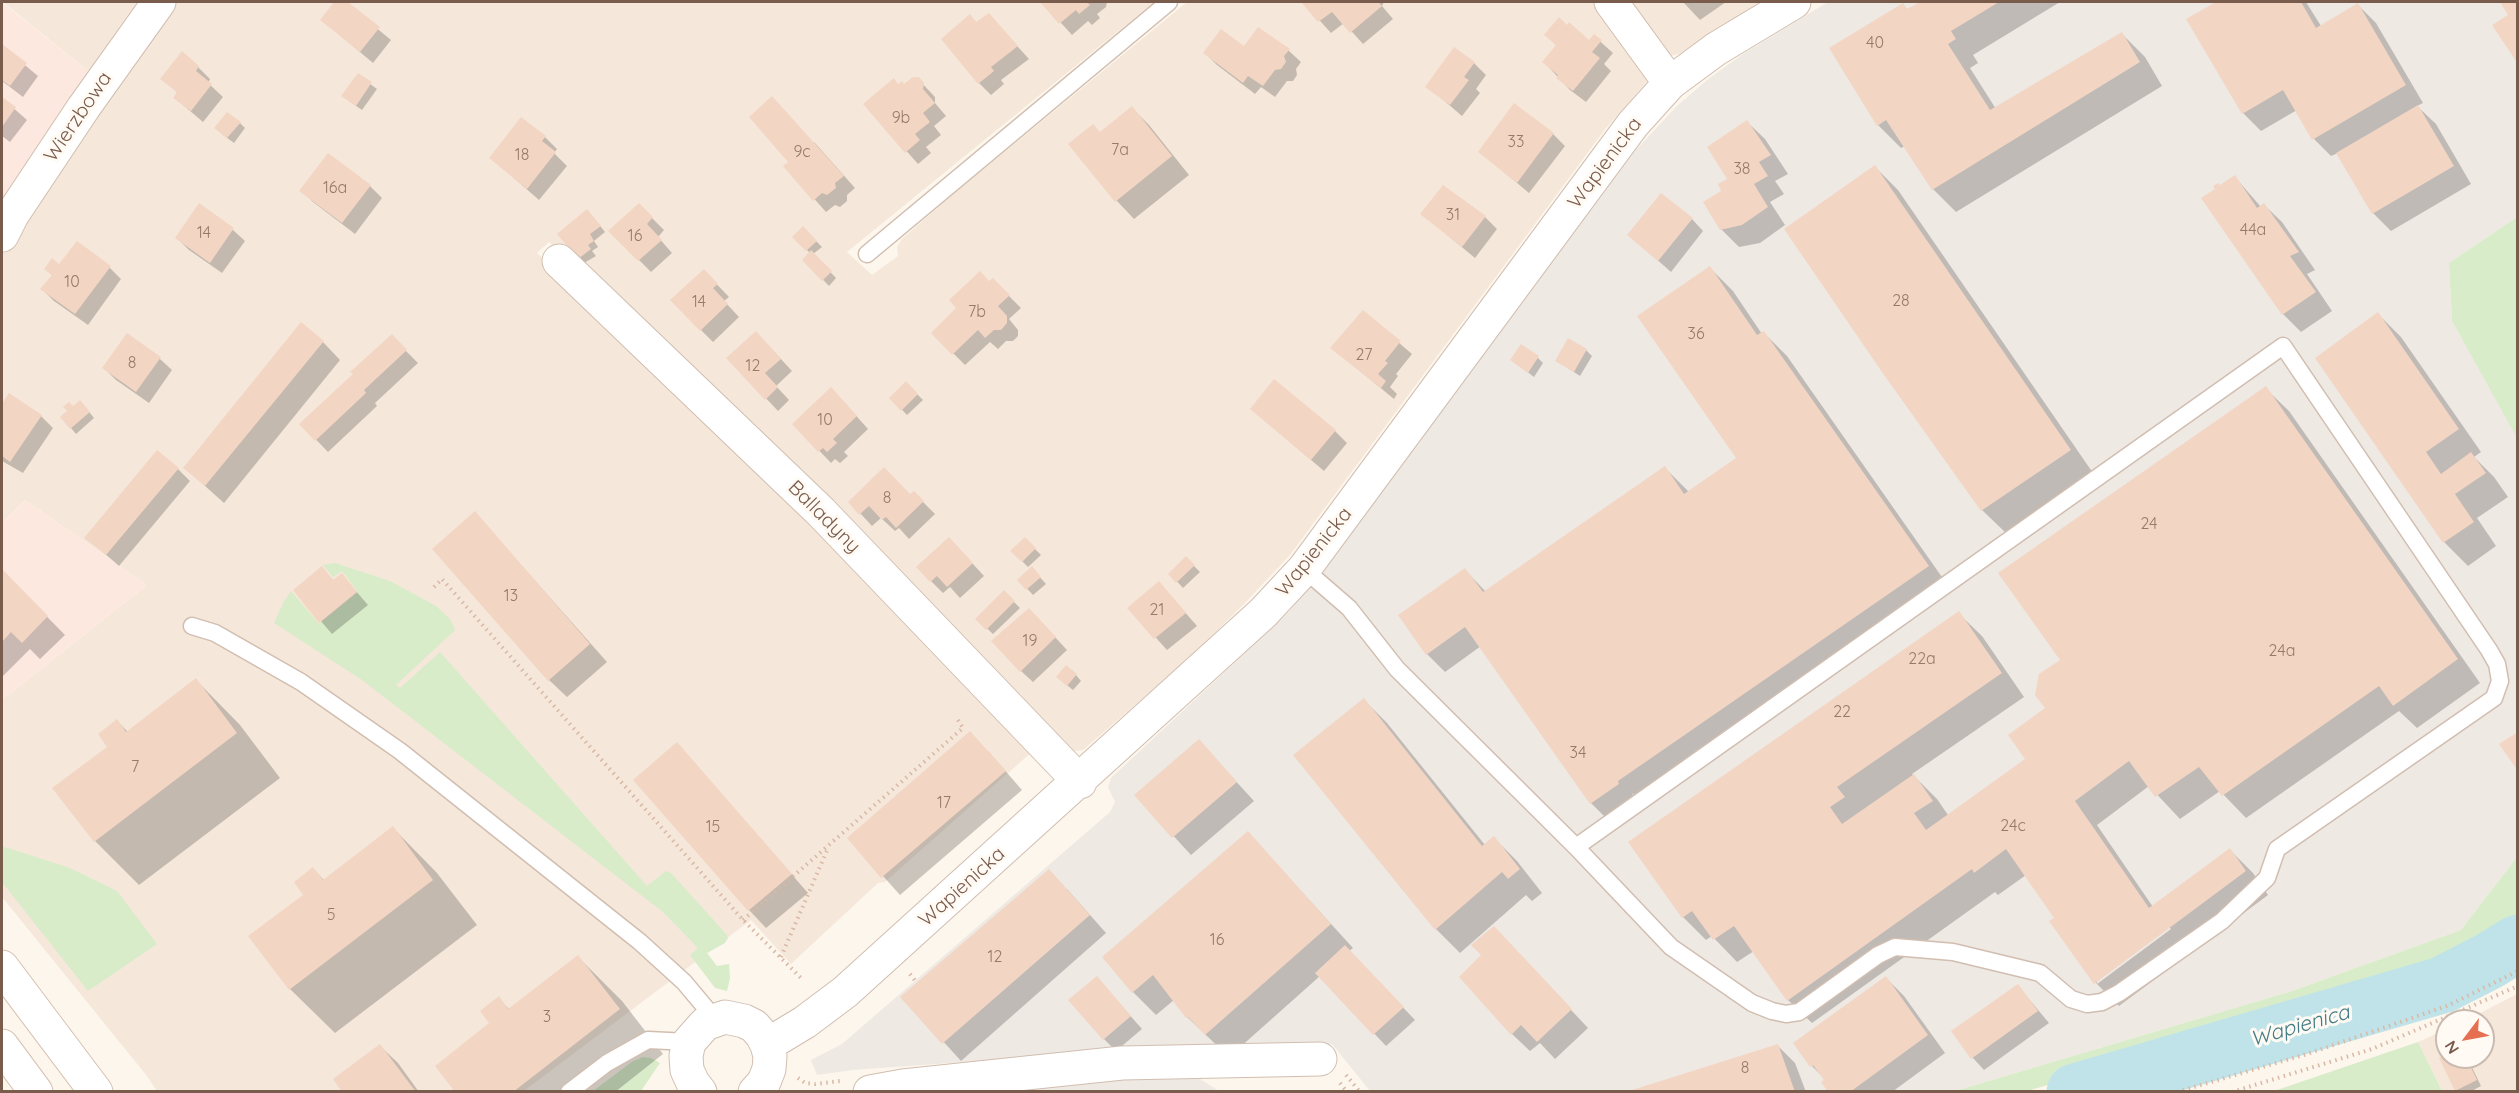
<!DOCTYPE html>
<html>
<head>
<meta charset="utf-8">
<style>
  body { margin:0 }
  #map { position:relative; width:2519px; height:1093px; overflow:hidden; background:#fdf6ec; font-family:Quicksand,sans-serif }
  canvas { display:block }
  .frame { position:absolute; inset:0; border:3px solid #7a5c4d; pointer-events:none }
  .north { position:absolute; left:2435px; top:1009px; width:60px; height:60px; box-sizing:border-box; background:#fffaf3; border:2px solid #cabbb1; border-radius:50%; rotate:238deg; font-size:16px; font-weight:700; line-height:24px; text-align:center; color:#7a5c4d }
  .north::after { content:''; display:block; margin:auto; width:21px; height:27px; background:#e76f51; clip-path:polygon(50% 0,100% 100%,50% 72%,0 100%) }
</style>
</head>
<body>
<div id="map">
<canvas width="2519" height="1093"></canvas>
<div class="frame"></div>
<div class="north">N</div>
</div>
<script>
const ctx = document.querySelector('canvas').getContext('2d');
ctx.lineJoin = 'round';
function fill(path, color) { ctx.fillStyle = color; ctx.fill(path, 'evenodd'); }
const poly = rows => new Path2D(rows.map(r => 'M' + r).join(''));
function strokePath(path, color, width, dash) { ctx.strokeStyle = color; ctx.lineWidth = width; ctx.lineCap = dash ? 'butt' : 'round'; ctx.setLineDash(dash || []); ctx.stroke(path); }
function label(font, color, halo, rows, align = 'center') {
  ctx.font = font + ' Quicksand,sans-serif'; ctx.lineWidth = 6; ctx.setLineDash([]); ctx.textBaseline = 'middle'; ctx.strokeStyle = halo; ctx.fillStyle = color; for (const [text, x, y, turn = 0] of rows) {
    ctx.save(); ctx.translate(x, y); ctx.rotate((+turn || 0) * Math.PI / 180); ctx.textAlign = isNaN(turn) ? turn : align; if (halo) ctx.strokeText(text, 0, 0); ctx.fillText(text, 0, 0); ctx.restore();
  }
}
fill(poly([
  [3,2,146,2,93,75],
  [171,2,1154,2,847,252,872,275,898,256,897,247,902,239,953,194,1187,2,1601,2,1649,79,1606,128,1290,555,1244,604,1190,657,1083,750,1075,751,1067,748,828,502,549,242,537,253,654,362,1034,750,885,882,878,883,791,964,751,920,524,1091,157,1091,147,1076,2,897,2,700,147,585,25,500,2,523,2,254,22,219],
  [1624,2,1760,2,1681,53,1671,56],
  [2517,994,2517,1091,2442,1091,2418,1042,2447,1029,2447,1057,2483,1057,2483,1021,2465,1021]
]), '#f5e8da');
fill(poly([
  [2,2,93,75,2,220],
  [25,500,147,585,2,700,2,523]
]), '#fde8e0');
fill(poly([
  [1828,2,2517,2,2517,217,2449,263,2452,321,2518,438,2517,857,2461,930,2292,991,1955,1091,1370,1091,1332,1044,1171,1047,853,1070,817,1075,811,1060,842,1044,1110,812,1115,802,1108,787,1111,778,1288,613,1336,554,1635,151,1677,106,1707,80,1743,54],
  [1191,1073,1219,1091,1008,1092,1126,1076]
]), '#efe9e4');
fill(poly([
  [2517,217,2517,438,2452,321,2449,263],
  [335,563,390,581,436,606,450,619,455,630,396,685,400,688,440,652,647,886,666,871,671,873,727,935,728,938,725,943,707,953,717,966,729,964,730,978,727,991,715,988,690,955,698,948,663,912,362,680,274,623,283,603,291,591,319,624,358,592,342,571,333,577,323,565],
  [2,846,70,868,117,891,157,944,88,991,2,882],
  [2517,857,2517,926,2482,953,2413,979,2027,1091,1955,1091,2292,991,2461,930],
  [2418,1042,2442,1091,2271,1091,2274,1091],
  [643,1057,651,1058,660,1063,641,1091,593,1091,633,1061]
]), '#d8ecc9');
fill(poly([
  [336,2,345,2,391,40,373,63,322,20],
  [1042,2,1107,2,1106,7,1097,14,1100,18,1092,25,1088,21,1072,35],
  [1303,2,1384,2,1382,6,1393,19,1363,44,1344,23,1331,33],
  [1683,2,1726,2,1700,20],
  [1923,2,2060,2,1973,55,1978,63,1970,68,1996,109,2122,34,2145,57,2162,86,1956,212,1933,189,1905,146,1901,148,1878,125,1903,5,1908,10],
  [2219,2,2306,2,2321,26,2358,5,2376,23,2423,103,2417,106,2436,124,2471,184,2391,231,2373,213,2338,153,2331,156,2314,139,2297,110,2261,131,2243,113,2188,20],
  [989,15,1029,59,1001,80,1004,84,991,95,979,83,970,16,977,23],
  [1259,29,1289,51,1301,62,1296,69,1297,75,1293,81,1287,81,1275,97,1261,87,1255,94,1217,65,1205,53,1244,48],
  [1546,35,1589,42,1594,36,1613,53,1604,64,1611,71,1586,102,1570,90,1544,62,1557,46],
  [2,46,38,76,23,97,2,81],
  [1474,63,1486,75,1476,89,1480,93,1462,116,1427,86],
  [198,67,210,79,208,83,223,97,203,122,175,98,178,93,162,78],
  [358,75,377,89,362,110,349,101],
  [918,79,935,97,935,103,946,116,934,126,941,135,926,147,931,153,918,164,865,104,899,85,905,85],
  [2,98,27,120,10,142,2,136],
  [1132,108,1149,125,1189,175,1134,219,1117,201,1070,145,1101,133],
  [1747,122,1765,139,1788,174,1775,181,1784,194,1770,202,1785,225,1760,243,1739,247,1721,229,1729,180],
  [240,123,245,128,234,143,222,134],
  [1553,134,1565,146,1529,193,1480,152],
  [545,137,557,149,554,153,567,166,539,200,491,158],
  [814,142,855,188,847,195,847,201,840,207,835,205,826,212,785,166],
  [1875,167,1898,190,2093,473,2006,533,1982,510],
  [2235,177,2261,207,2264,205,2282,222,2315,270,2307,274,2332,311,2301,332,2283,314,2203,198],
  [370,186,382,198,355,234,313,202,301,190],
  [1422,214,1485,217,1497,229,1475,258],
  [593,217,605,232,594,241,598,247,592,251,596,256,584,263,579,258],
  [651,217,664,230,658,237,672,253,651,272,610,231],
  [1692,219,1703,231,1671,272,1629,235],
  [803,228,822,247,813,254,836,278,829,286,804,260,810,253,794,237],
  [233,230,245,241,222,273,189,250,177,238],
  [60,266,110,268,121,279,88,325,54,301,42,289,53,276,46,269],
  [1710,268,1733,291,1762,334,1764,333,1787,356,1951,590,1642,803,1632,793,1636,802,1609,821,1591,803,1481,646,1445,672,1427,654,1400,615,1465,570,1486,592,1665,468,1689,492,1738,458],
  [704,271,729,297,724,301,739,317,713,342,701,330],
  [993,280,1021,308,1009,319,1018,330,1018,336,1013,341,1006,341,998,349,990,342,965,365,933,333,958,308],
  [1363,312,1412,354,1396,374,1398,376,1390,387,1397,394,1394,399,1332,348],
  [2378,314,2401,337,2481,452,2474,457,2494,477,2508,497,2477,518,2496,546,2468,566,2445,543,2317,358],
  [127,335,160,359,172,370,149,403,116,380,104,368],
  [323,342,340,360,224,503,185,468],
  [768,345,792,371,776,386,789,400,778,411,728,358],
  [403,348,418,363,375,403,377,406,328,452,301,424],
  [1586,350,1592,356,1580,376,1557,361],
  [1538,358,1543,363,1534,377,1512,360],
  [906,383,923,400,907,415,891,398],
  [2265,388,2289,411,2480,683,2417,728,2399,711,2246,818,2220,791,2180,819,2149,786,2097,825,2153,907,2230,850,2253,873,2268,895,2119,1006,2096,983,2052,921,2056,918,2026,875,1998,895,1995,892,1812,1023,1788,1000,1754,951,1737,962,1712,936,1706,940,1683,917,1958,613,1982,636,2024,697,1912,774,1937,799,1948,815,2027,759,2047,709,2062,661],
  [2169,927,2171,929,2097,984,2097,980],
  [10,395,41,416,53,428,23,473,2,461,2,407],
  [843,401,868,429,844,452,848,456,840,463,835,459,831,463,794,424],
  [86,408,94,418,76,434,71,428],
  [1264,420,1335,431,1347,443,1324,471],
  [178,469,190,481,119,566,87,538],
  [914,493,935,514,909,539,899,528,895,531,881,518,872,526,850,502,910,496],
  [475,513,607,662,567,697,549,680],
  [1025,539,1041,555,1028,567,1012,551],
  [961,551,984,576,960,598,950,587,943,593,931,581],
  [1186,558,1200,572,1183,588,1170,574],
  [322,568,334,581,342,575,368,605,332,634,295,591],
  [2,571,65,635,40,659,30,649,2,677],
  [1037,574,1046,584,1033,595,1019,580],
  [1004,592,1020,608,993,634,977,619],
  [1170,595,1197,626,1167,650,1129,608],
  [1041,622,1067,650,1033,682,1021,671],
  [1076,675,1081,681,1073,690,1063,682],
  [196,680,240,725,280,778,139,885,95,841,109,747,117,721,128,732],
  [1364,700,1387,723,1485,845,1494,838,1517,861,1542,893,1532,901,1526,895,1460,953,1436,929,1296,755],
  [1199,741,1254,801,1191,855,1136,795],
  [677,744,808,893,766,928,749,910],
  [988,751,1022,790,900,895,849,838],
  [393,828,437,873,477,925,335,1033,290,989,305,895,313,869,324,880],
  [1248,833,1353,948,1349,951,1415,1020,1386,1046,1320,976,1229,1057,1187,1017,1174,1000,1156,1015,1133,992,1105,957],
  [1067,889,1106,933,961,1061,903,997],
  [1511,946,1588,1028,1555,1059,1540,1043,1530,1051,1512,1034,1483,955],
  [578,957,622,1001,663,1054,615,1092,457,1092,491,1024,498,998,510,1010],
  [1097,978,1142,1029,1116,1051,1104,1039],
  [1886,978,1904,996,1945,1053,1892,1092,1830,1092,1826,1080,1812,1066],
  [2018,986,2049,1023,1984,1070,1973,1058,1954,1031],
  [1777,1045,1795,1063,1806,1092,1633,1092],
  [380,1046,398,1063,419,1092,344,1092],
  [2447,1056,2467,1057,2481,1086,2470,1092,2457,1092,2441,1059]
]), '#0003');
strokePath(poly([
  [2075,1092,2442,985,2489,961,2518,943]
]), '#bfe3e8', 57);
fill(poly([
  [334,2,348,2,380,27,360,52,320,20],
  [1040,2,1087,2,1090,5,1079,14,1076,10,1059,24],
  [1301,2,1378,2,1382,6,1350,33,1332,12,1318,22],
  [1920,2,1999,2,1951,31,1956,39,1948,44,1990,110,2122,32,2140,62,1932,190,1886,120,1877,126,1829,48,1903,3,1907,9],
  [2216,2,2301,2,2316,28,2358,3,2406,85,2312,140,2283,90,2242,114,2186,19],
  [2500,2,2518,2,2518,64,2492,25,2508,15],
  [989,13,1018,46,991,67,994,71,978,84,941,39,970,14,976,22],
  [1559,17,1567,25,1569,22,1589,40,1594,34,1602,40,1592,52,1600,58,1573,91,1556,78,1558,75,1542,62,1556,45,1544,35],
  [1258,27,1290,49,1284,56,1286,62,1281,69,1275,70,1263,86,1248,76,1243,83,1203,53,1221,29,1244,46],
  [2,44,27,63,10,86,2,80],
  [1454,47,1475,62,1464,77,1469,80,1450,105,1425,87],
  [182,51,199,66,196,71,212,84,191,111,173,98,177,92,160,79],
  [358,73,372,82,356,106,341,96],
  [913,77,919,77,924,83,923,89,935,103,923,113,930,122,915,134,920,140,905,153,863,104,894,78,898,84,902,81,904,84],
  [772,96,844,176,835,183,836,188,827,195,822,193,813,201,783,166,788,162,749,117],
  [2,97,16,107,2,127],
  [1514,103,1554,133,1517,183,1478,152],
  [2418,105,2454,166,2372,214,2336,153],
  [1132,106,1172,156,1115,202,1068,144,1093,124,1100,132],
  [227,112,241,122,227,138,214,128],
  [521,117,546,136,542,141,556,152,527,189,489,158],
  [1747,120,1771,155,1759,162,1768,176,1754,184,1768,207,1742,225,1720,230,1703,202,1721,191,1718,184,1727,179,1707,147],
  [328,153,371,185,342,223,299,191],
  [1875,165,2071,450,1981,511,1882,372,1784,229],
  [2235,175,2257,208,2264,203,2299,252,2290,256,2316,292,2282,315,2201,198,2215,189,2213,186,2218,183,2220,185],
  [1443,185,1486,216,1462,247,1420,214],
  [1661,193,1693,218,1658,261,1627,235],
  [199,203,234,228,210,263,175,238],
  [639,203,653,217,647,224,662,240,638,261,608,231],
  [587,209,601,226,590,234,594,241,588,245,591,249,578,259,557,234],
  [803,226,817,241,806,251,792,237],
  [77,241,111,266,75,314,40,289,52,275,44,269,52,258,59,264],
  [811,250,832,271,822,281,802,260],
  [1710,266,1757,335,1764,331,1929,566,1618,781,1619,784,1590,804,1465,627,1426,655,1398,615,1465,568,1483,592,1665,466,1684,494,1736,458,1637,316],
  [704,269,718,284,713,288,728,304,700,331,670,300],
  [980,271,989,281,993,278,1010,295,998,306,1007,316,1007,323,1001,330,994,330,985,338,978,330,952,355,931,333,956,308,949,300],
  [1363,310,1401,341,1385,361,1388,363,1378,374,1386,381,1381,388,1330,348],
  [2378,312,2459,429,2426,452,2441,474,2471,452,2486,473,2455,494,2474,522,2443,543,2315,358],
  [301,322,324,341,205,486,183,468],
  [756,331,781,359,765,373,778,387,765,400,726,358],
  [127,333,161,357,136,392,102,368],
  [392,334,407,350,364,390,366,393,315,441,299,424,353,374,350,372],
  [1568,338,1587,349,1574,372,1555,361],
  [1521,344,1539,356,1528,373,1510,360],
  [1274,379,1336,430,1311,460,1250,409],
  [906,381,918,394,901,411,889,398],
  [2266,386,2458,659,2393,706,2379,686,2222,796,2199,767,2155,797,2129,761,2075,801,2149,908,2230,848,2246,871,2094,984,2049,921,2054,918,2006,849,1974,873,1972,869,1787,1001,1734,926,1713,940,1692,911,1682,918,1628,842,1959,611,2002,673,1837,787,1845,797,1830,807,1842,824,1914,774,1933,801,1914,813,1926,830,2025,759,2008,735,2045,708,2035,695,2039,674,2060,660,1998,573],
  [831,387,857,416,833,439,837,443,827,452,823,448,818,452,792,424],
  [9,393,42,415,10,462,2,456,2,404],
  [80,400,90,412,70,429,60,417,67,411,63,407,69,402,73,406],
  [157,450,179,468,106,555,84,538],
  [884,467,910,494,914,491,924,501,896,528,886,517,882,520,869,506,859,515,848,502],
  [475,511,590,644,548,681,432,549],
  [949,537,973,563,947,587,937,576,930,582,916,567],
  [1025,537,1036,548,1022,562,1010,551],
  [1186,556,1195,565,1176,583,1168,574],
  [322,566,333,580,342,573,357,592,319,623,293,590],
  [1032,566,1041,577,1026,590,1017,580],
  [2,569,48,616,22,643,11,632,2,642],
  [1159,581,1186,613,1154,639,1127,608],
  [1004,590,1015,601,986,630,975,619],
  [1029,608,1056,637,1020,672,991,641],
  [1066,665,1077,674,1067,686,1056,677],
  [196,678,237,733,94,842,52,788,107,747,98,734,117,719,126,732],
  [1364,698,1482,846,1494,836,1520,869,1508,879,1502,872,1435,930,1293,755],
  [970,731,1006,771,881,878,847,838],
  [2518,732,2518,771,2499,744],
  [1199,739,1237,782,1172,838,1134,795],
  [677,742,792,874,748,911,633,780],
  [393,826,433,880,289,990,248,936,303,895,294,882,313,867,323,880],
  [1248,831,1331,924,1205,1035,1188,1017,1186,1018,1153,975,1132,993,1102,957],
  [1049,869,1090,915,942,1044,900,997],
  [1494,926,1572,1009,1537,1042,1521,1025,1511,1035,1459,977,1481,955,1471,945],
  [1345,945,1404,1007,1373,1035,1315,973],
  [578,955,620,1009,513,1092,455,1092,435,1066,489,1023,480,1011,499,996,508,1009],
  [1097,976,1131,1016,1103,1040,1068,1000],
  [1886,976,1928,1035,1850,1092,1828,1092,1821,1082,1824,1080,1813,1065,1810,1067,1793,1043],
  [2018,984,2038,1011,1971,1059,1951,1031],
  [380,1044,416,1092,342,1092,333,1079],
  [1778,1044,1795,1092,1629,1092,1629,1091],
  [2447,1054,2447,1057,2466,1057,2477,1080,2455,1091,2439,1058]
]), '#f3d5c3');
const lane = poly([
  [867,254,1169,2],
  [1304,569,1349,608,1397,669,1576,847,2283,346,2489,650,2497,664,2500,681,2494,698,2277,849,2267,878,2222,921,2119,993,2102,1002,2087,1004,2071,999,2040,973,1953,952,1895,947,1878,955,1799,1012,1786,1014,1772,1011,1752,1003,1671,947,1576,847],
  [192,626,215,633,301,682,400,751,640,942,684,982,715,1019],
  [569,1092,607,1063,648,1040,689,1042]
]);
const street = poly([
  [1611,2,1670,83],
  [2,235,12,215,84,107,159,2],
  [559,261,821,512,1080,782],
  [767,1045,805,1022,845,992,1263,613,1304,569,1633,124,1670,83,1716,49,1794,2],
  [700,1092,693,1083,687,1070,686,1056,689,1042,705,1024,725,1017,744,1021,754,1026,762,1035,767,1045,770,1056,769,1069,764,1082,755,1092],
  [870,1092,903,1086,1122,1063,1320,1059]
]);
const secondary = poly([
  [2,967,96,1092],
  [2,1046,36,1092]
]);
strokePath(lane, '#d1beb0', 19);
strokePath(street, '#d1beb0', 35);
strokePath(secondary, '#d6c0b0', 35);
strokePath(poly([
  [434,587,442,579,743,920,801,978],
  [743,920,963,728,956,717],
  [781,957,828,848],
  [910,974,917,983],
  [1346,1075,1360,1092],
  [798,1078,805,1083,815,1084,840,1081],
  [1340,1083,1347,1092],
  [2177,1092,2307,1054,2447,1006,2518,971],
  [2232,1092,2372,1049,2518,986]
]), '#d9b8a5', 4, [1.5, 4.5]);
strokePath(lane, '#fff', 16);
strokePath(street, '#fff', 33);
strokePath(secondary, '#fff', 33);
label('16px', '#987a6a', null, [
  ["40",1875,43],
  ["9b",901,118],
  ["33",1516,142],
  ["7a",1120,150],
  ["9c",802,152],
  ["18",522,155],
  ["38",1742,169],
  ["16a",335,188],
  ["31",1453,215],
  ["44a",2253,230],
  ["14",204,233],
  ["16",635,236],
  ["10",72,282],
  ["28",1901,301],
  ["14",699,302],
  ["7b",977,312],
  ["36",1696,334],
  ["27",1364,355],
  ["8",132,363],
  ["12",753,366],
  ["10",825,420],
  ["8",887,498],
  ["24",2149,524],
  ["13",511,596],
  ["21",1157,610],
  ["19",1030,641],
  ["24a",2282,651],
  ["22a",1922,659],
  ["22",1842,712],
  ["34",1578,753],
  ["7",135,767],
  ["17",944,803],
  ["24c",2013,826],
  ["15",713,827],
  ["5",331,915],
  ["16",1217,940],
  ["12",995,957],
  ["3",547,1017],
  ["8",1745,1068]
]);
label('20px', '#7a5c4d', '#fffaf3', [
  ["Wierzbowa",78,117,-56],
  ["Wapienicka",1605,163,-53],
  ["Balladyny",824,517,45],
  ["Wapienicka",1314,552,-51],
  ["Wapienicka",962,887,-42]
]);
label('italic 21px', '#437c86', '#fffaf3', [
  ["Wapienica",2300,1026,-16]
]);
</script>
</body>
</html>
